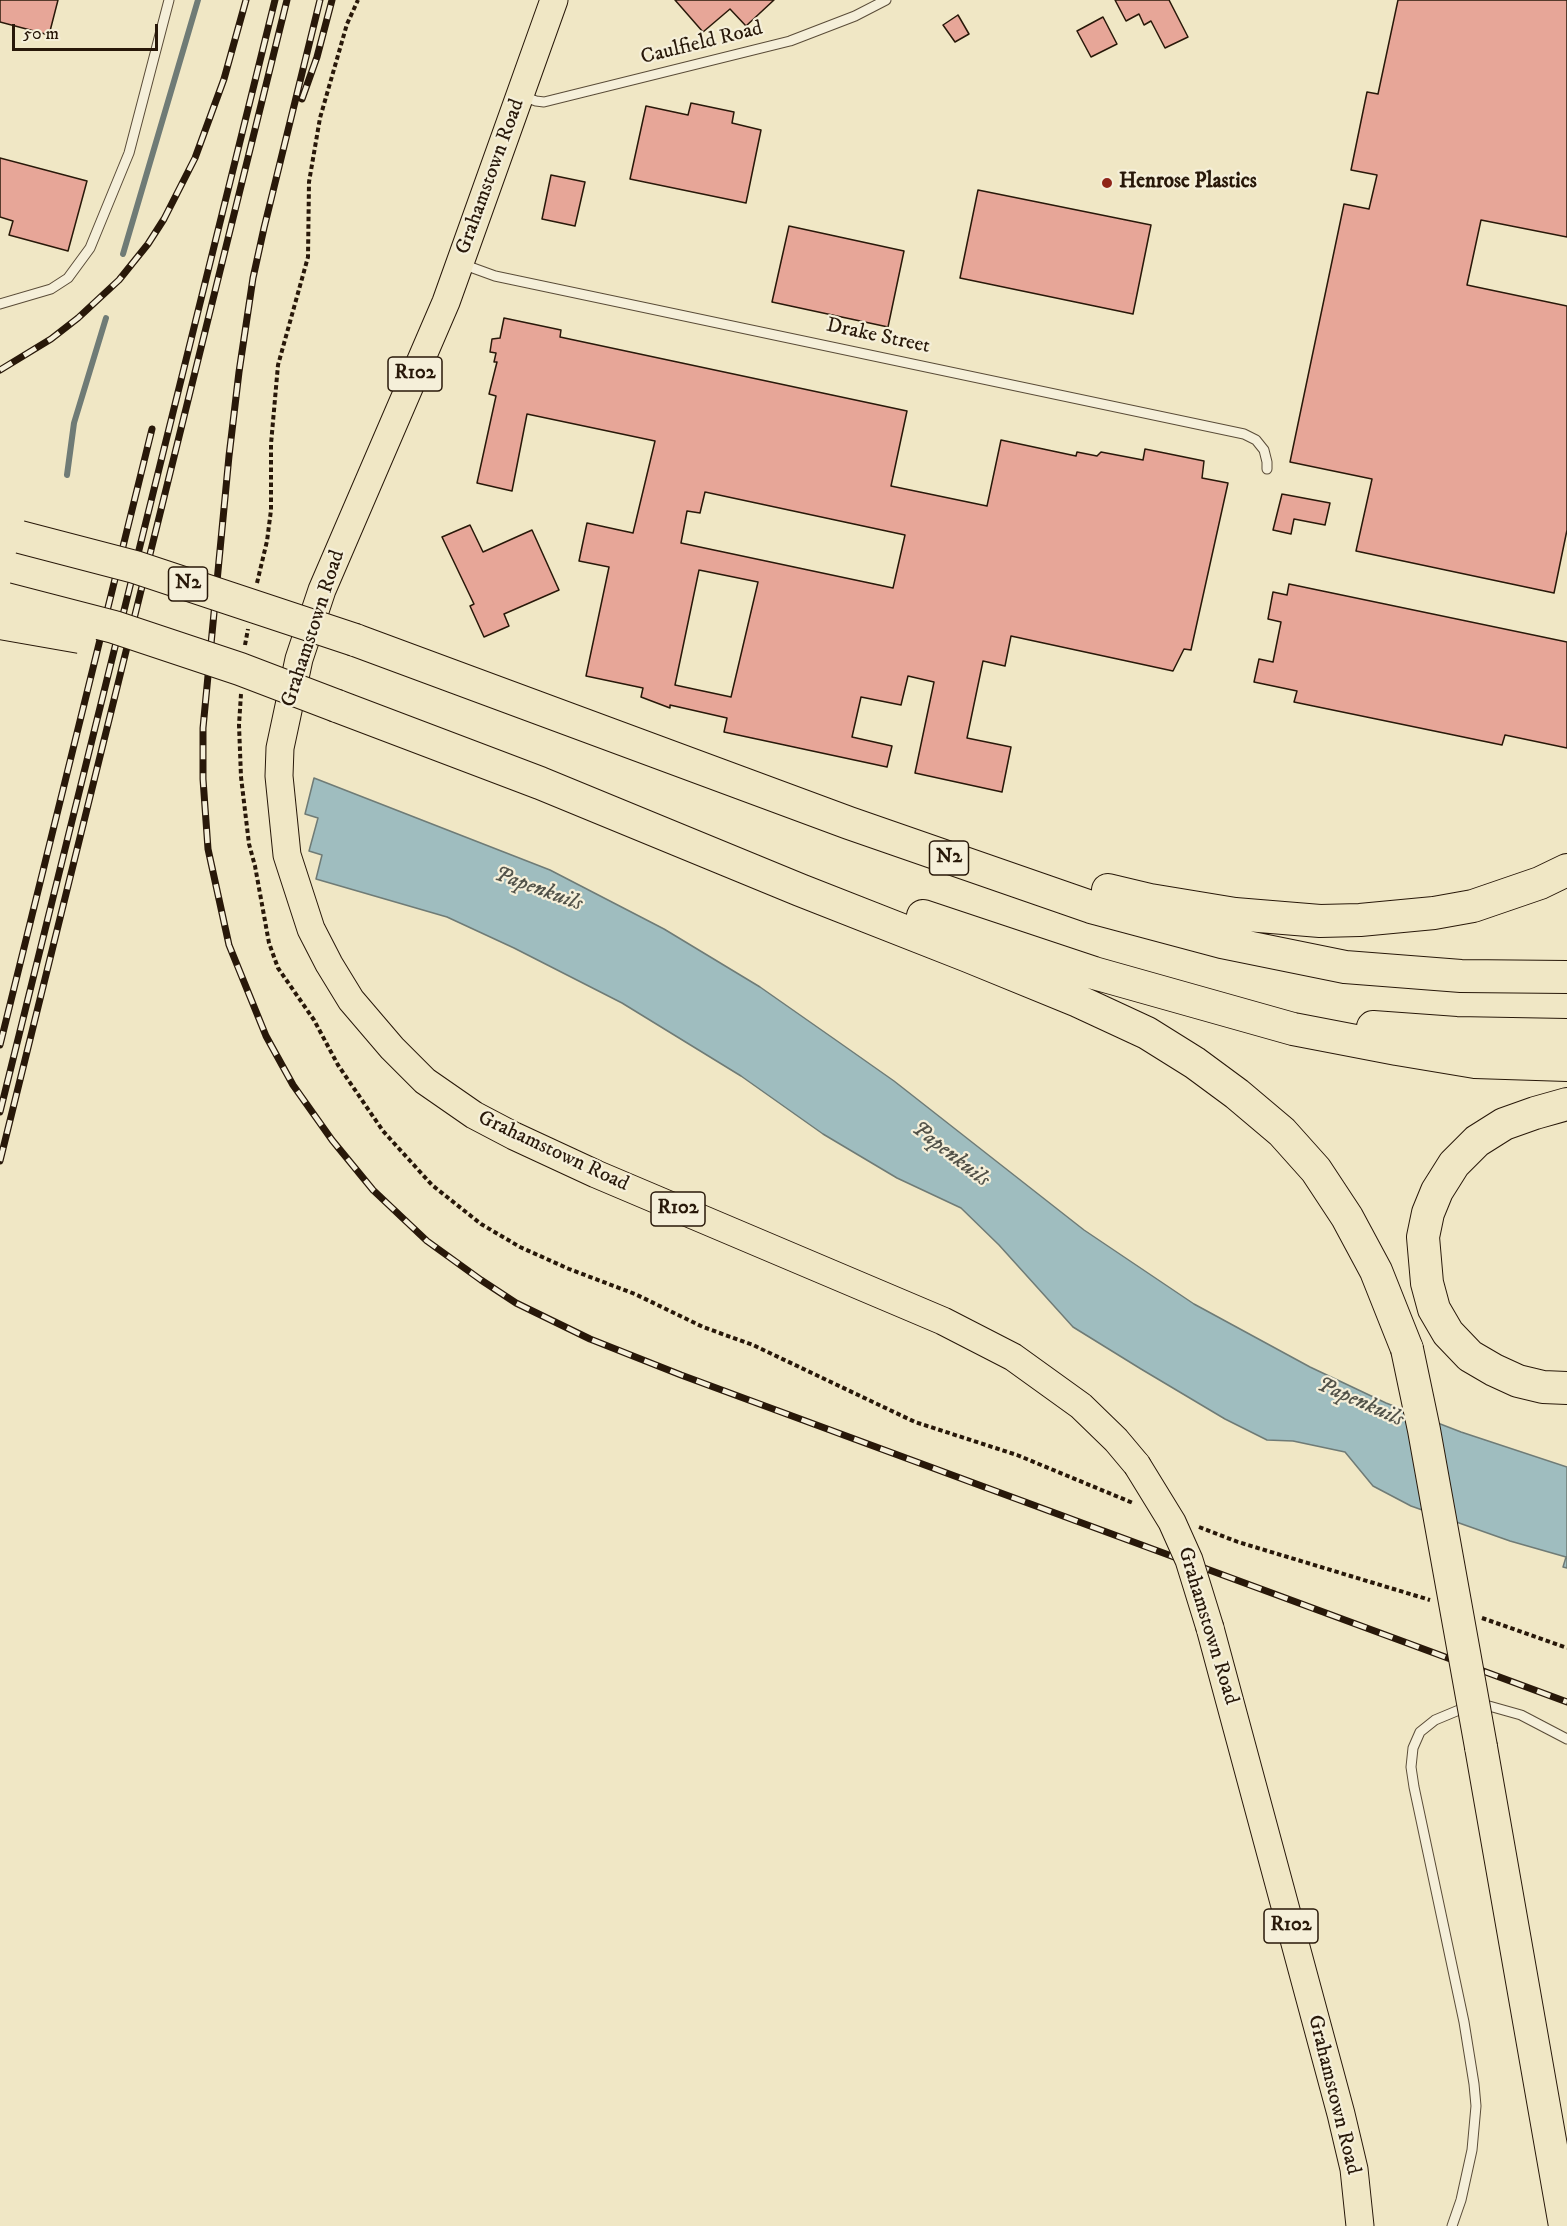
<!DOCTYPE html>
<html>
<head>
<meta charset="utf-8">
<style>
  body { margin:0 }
  #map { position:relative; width:1567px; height:2226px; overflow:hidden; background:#f0e7c5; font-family:"IM FELL DW Pica",serif }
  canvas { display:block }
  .scale { position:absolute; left:12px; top:24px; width:146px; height:27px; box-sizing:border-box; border:3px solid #281809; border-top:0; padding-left:8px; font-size:18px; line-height:21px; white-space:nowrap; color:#281809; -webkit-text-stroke:4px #f5efd9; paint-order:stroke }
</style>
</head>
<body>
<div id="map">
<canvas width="1567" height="2226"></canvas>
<div class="scale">50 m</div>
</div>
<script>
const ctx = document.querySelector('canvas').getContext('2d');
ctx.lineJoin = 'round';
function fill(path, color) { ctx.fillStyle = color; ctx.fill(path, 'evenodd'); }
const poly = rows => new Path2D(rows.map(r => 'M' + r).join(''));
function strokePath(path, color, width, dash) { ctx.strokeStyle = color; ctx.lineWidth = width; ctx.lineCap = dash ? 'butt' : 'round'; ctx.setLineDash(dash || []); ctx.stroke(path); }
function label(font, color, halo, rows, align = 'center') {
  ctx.font = font + ' "IM FELL DW Pica",serif'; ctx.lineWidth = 4.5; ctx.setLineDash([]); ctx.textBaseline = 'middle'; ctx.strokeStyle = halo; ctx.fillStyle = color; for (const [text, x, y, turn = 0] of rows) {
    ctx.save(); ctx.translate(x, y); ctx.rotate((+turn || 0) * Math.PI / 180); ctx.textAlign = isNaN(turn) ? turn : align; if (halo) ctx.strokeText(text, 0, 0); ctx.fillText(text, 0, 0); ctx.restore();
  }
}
const water = poly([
  [314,778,550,870,664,929,760,987,840,1043,894,1081,1084,1230,1194,1304,1310,1367,1386,1403,1461,1432,1567,1467,1567,1568,1563,1567,1566,1557,1510,1541,1411,1506,1373,1486,1345,1452,1293,1441,1267,1440,1225,1419,1141,1369,1073,1327,999,1245,961,1208,897,1178,823,1134,741,1076,622,1003,514,948,447,917,316,879,322,855,309,851,318,818,305,814,314,778]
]);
fill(water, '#9fbdbf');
strokePath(water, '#6f7b76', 1.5);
strokePath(poly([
  [123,254,198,0],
  [67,475,74,423,106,318]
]), '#6f7b76', 6);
const building = poly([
  [0,0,58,0,49,35,0,22,0,0],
  [675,0,774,0,746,26,730,9,703,32,675,0],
  [1115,0,1169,0,1188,37,1165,48,1151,21,1144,25,1139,14,1126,21,1115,0],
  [1398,0,1567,0,1567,237,1481,220,1467,285,1567,306,1567,530,1554,593,1356,551,1372,479,1290,462,1344,204,1369,209,1377,175,1351,170,1367,92,1378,94,1398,0],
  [958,15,969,34,955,42,943,25,958,15],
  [1103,17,1117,44,1091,57,1077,31,1103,17],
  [691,103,734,112,732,123,761,130,746,203,630,179,646,106,688,115,691,103],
  [0,158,87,181,68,251,9,235,13,221,0,217,0,158],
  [551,175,585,182,575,226,542,219,551,175],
  [978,190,1151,225,1133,314,960,278,978,190],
  [789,226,904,251,888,327,772,302,789,226],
  [504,318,561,330,560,337,907,411,891,486,987,506,1001,440,1076,456,1077,452,1097,456,1101,452,1143,460,1145,449,1204,461,1202,478,1228,483,1191,650,1184,649,1173,671,1011,636,1005,666,983,661,967,738,1011,747,1002,792,915,773,934,682,908,676,901,705,861,697,852,737,892,746,887,767,724,732,727,718,670,705,670,708,641,697,643,688,586,676,609,567,579,561,587,523,633,533,655,441,527,414,512,491,477,483,496,396,489,394,497,362,494,362,496,353,490,352,492,339,500,338,504,318],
  [705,492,905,535,893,588,681,543,687,511,700,513,705,492],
  [699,570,758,582,731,697,675,685,699,570],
  [1282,494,1330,503,1325,525,1294,519,1291,534,1273,530,1282,494],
  [470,525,483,552,532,530,559,590,504,614,509,626,484,637,470,606,474,604,442,537,470,525],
  [1289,584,1567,642,1567,748,1505,735,1502,745,1294,702,1297,691,1254,682,1259,659,1273,662,1281,622,1268,619,1273,592,1287,595,1289,584]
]);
fill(building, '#e7a698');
strokePath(building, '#281809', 1.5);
const service = poly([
  [522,96,536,101,544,102,790,41,855,16,886,0],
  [462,264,495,276,1244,434,1256,440,1264,450,1267,462,1267,469],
  [0,304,51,289,68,278,90,248,129,153,169,0],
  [1452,2226,1461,2200,1472,2150,1476,2106,1474,2084,1464,2022,1414,1787,1411,1767,1413,1748,1420,1732,1435,1720,1459,1710,1489,1706,1521,1715,1567,1739]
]);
const primary = poly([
  [554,0,446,302,322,590,299,659,280,748,279,776,287,855,311,929,329,964,351,1000,392,1048,425,1081,474,1115,514,1136,596,1174,943,1321,1013,1357,1081,1406,1116,1440,1137,1465],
  [1210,1628,1341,2114,1354,2169,1360,2226]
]);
const motorway = poly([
  [355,640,849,823,1091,907,1222,942,1345,967,1461,976,1567,977],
  [337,706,540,783,800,890,968,956,1078,1001,1147,1033,1195,1063,1237,1094,1282,1132,1316,1170,1347,1217,1376,1271,1407,1349],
  [1108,890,1150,900,1235,914,1320,921,1360,920,1434,913,1473,906,1540,883,1567,870],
  [923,916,1094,973,1293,1029,1397,1049,1475,1062,1567,1065],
  [1373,1027,1456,1033,1567,1035],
  [1567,1104,1535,1113,1504,1124,1477,1141,1454,1164,1437,1191,1428,1213,1423,1237,1427,1283,1434,1309,1448,1333,1470,1356,1494,1370,1518,1381,1543,1387,1567,1388],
  [1481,1747,1565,2226]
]);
strokePath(service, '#5a4c38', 11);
strokePath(primary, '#281809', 29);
strokePath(motorway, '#281809', 34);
strokePath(poly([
  [257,583,267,541,271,510,271,444,278,365,308,257,309,182,320,118,347,24,358,0],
  [245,645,248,629],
  [241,694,239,725,241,777,249,844,255,866,269,943,278,968,314,1020,338,1065,383,1131,432,1185,481,1224,520,1247,569,1269,635,1294,703,1327,753,1345,915,1422,1017,1455,1133,1503],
  [1199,1527,1238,1542,1430,1600],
  [1482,1618,1567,1648]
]), '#281809', 4, [4.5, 3]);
strokePath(service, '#f5efd9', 9);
strokePath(primary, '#f0e7c5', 27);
strokePath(motorway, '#f0e7c5', 32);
const rail = poly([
  [320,0,264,228,253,278,239,372,229,456,203,728,203,779,208,849,229,945,266,1036,293,1085,332,1140,373,1190,427,1241,481,1280,516,1303,590,1339,681,1375,1567,1702],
  [302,99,317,57,332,0],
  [0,370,51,339,78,318,119,280,148,244,164,219,195,158,224,79,246,0],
  [0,1045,152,429],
  [0,1112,275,0],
  [0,1161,287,0]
]);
strokePath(rail, '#281809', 7);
strokePath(rail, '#f5efd9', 4.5, [14]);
const primaryBridge = poly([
  [1137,1465,1172,1522,1189,1560,1210,1628]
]);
const motorwayBridge = poly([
  [20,537,135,567,355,640],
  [6,599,114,627,240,669,337,706],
  [0,623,80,637],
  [1407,1349,1424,1430,1481,1747]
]);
strokePath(primaryBridge, '#281809', 29, []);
strokePath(motorwayBridge, '#281809', 34, []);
strokePath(primaryBridge, '#f0e7c5', 27);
strokePath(motorwayBridge, '#f0e7c5', 32);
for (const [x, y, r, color] of [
  [1107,183,6,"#8f2418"]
]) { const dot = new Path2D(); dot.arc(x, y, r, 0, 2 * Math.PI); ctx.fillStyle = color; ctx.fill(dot); strokePath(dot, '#f5efd9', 2); }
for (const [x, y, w] of [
  [415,374,54],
  [188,584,39],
  [949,858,39],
  [678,1209,54],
  [1291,1926,54]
]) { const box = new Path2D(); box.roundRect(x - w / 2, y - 17, w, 34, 4.5); ctx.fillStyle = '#f5efd9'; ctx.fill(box); strokePath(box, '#281809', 1.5); }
label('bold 20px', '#281809', null, [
  ["R102",415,374],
  ["N2",188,584],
  ["N2",949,858],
  ["R102",678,1209],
  ["R102",1291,1926]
]);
label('21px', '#281809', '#f5efd9', [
  ["Caulfield Road",702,44,-14],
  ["Grahamstown Road",491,177,-70],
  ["Drake Street",878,337,12],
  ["Grahamstown Road",314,629,-72],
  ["Grahamstown Road",553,1152,25],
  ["Grahamstown Road",1207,1626,73],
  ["Grahamstown Road",1333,2095,76]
]);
label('bold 21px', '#281809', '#f5efd9', [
  ["Henrose Plastics",1119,183]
], 'left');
label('italic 22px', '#525249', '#f5efd9', [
  ["Papenkuils",538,890,20],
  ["Papenkuils",950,1155,38],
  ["Papenkuils",1360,1403,24]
]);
</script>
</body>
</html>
